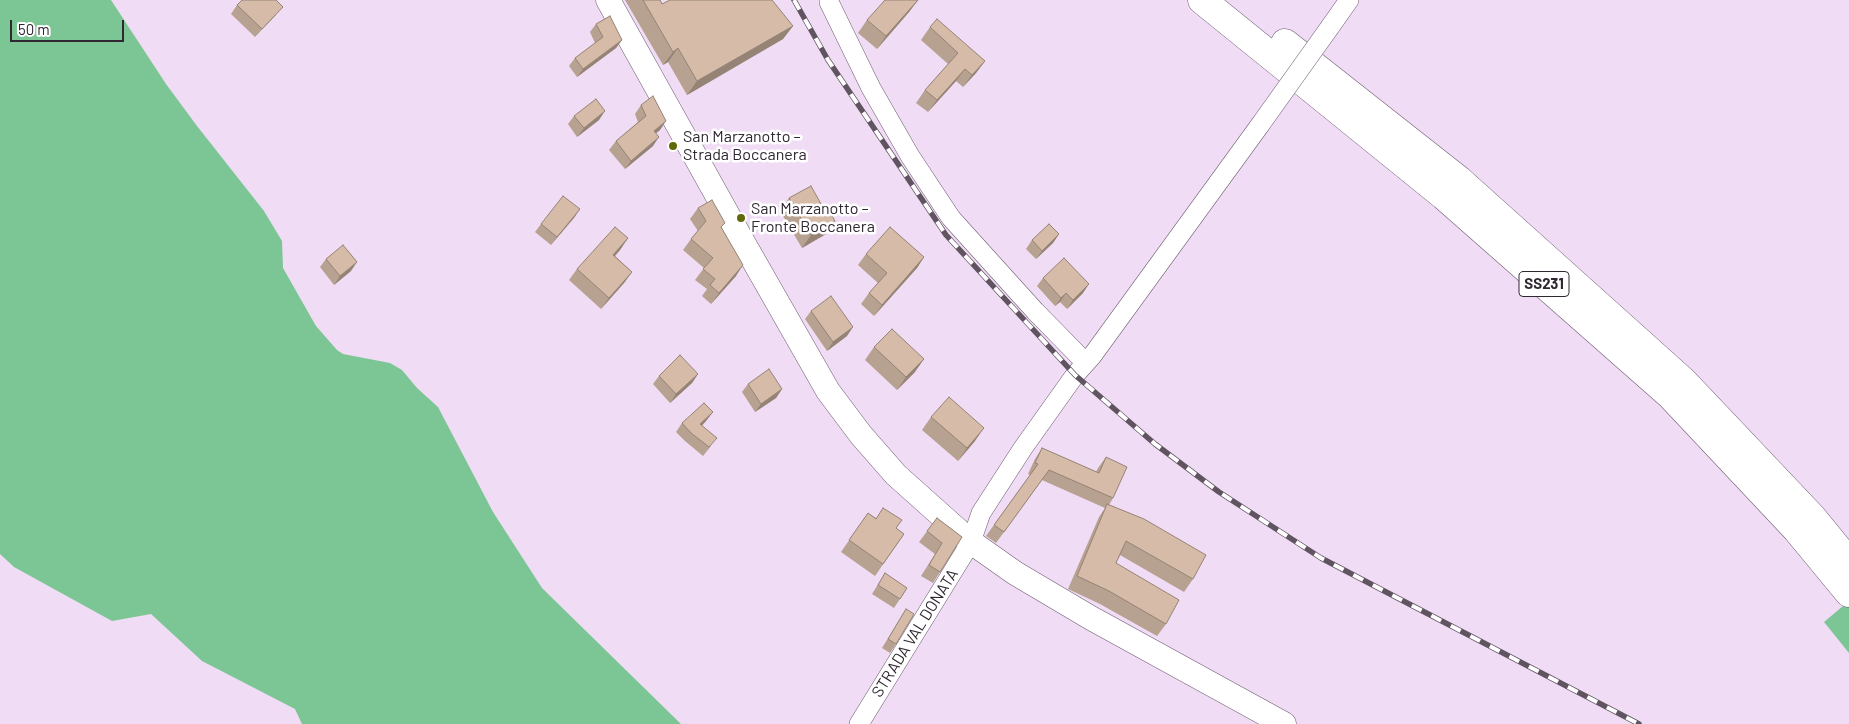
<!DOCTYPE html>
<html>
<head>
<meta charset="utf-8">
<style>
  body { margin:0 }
  #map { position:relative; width:1849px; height:724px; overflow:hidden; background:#f0dcf5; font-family:Barlow,sans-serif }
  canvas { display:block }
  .scale { position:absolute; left:10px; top:20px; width:114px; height:22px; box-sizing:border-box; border:2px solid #302831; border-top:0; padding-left:6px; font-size:15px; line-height:18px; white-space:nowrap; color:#302831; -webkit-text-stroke:4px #fff; paint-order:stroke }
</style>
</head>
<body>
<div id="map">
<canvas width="1849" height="724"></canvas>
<div class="scale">50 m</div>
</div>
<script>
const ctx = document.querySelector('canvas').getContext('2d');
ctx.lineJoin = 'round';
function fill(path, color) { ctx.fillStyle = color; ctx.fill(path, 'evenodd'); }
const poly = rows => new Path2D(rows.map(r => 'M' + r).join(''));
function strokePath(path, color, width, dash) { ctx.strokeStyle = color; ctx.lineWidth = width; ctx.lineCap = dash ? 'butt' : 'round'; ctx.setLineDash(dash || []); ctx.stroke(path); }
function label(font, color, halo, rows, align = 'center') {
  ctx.font = font + ' Barlow,sans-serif'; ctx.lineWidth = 5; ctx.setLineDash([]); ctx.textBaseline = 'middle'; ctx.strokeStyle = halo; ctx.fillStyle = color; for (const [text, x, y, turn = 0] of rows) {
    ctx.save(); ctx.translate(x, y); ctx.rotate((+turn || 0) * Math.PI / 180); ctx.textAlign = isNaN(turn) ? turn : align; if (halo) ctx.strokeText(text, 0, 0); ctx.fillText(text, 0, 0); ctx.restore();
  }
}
fill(poly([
  [0,0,111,0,166,84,197,126,264,211,282,241,283,268,316,326,337,350,343,354,390,363,402,370,417,388,438,407,493,512,542,588,681,724,302,724,295,709,202,661,151,614,112,621,14,567,0,554],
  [1849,601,1849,653,1824,622]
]), '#7cc696');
const minor = poly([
  [829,2,871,88,910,156,951,218,1035,311,1081,358,1087,361],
  [1330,27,1349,0],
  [859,724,971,542,981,513,1023,448,1075,375,1092,356,1260,125]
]);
const major = poly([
  [608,0,743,242,828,391,861,435,896,475,971,542,1015,573,1091,618,1284,724]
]);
const highway = poly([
  [1202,0,1444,196,1670,395,1797,530,1849,593],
  [1285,43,1459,180,1683,381,1812,517,1849,562]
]);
strokePath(minor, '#6d5b70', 20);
strokePath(major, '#6d5b70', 25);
strokePath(highway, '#6d5b70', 29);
strokePath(minor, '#fff', 19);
strokePath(major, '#fff', 24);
strokePath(highway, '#fff', 28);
const rail = poly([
  [794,0,828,60,946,235,1075,375,1155,444,1219,492,1321,558,1639,724]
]);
strokePath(rail, '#5f5460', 5.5);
strokePath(rail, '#fff', 4, [11]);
const minorBridge = poly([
  [1260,125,1330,27]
]);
strokePath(minorBridge, '#6d5b70', 20, []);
strokePath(minorBridge, '#fff', 19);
fill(poly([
  [625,0,660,0,662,4,793,26,783,39,687,95,668,62,663,65],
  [918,0,909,12,877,49,858,33,867,20],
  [237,5,276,15,255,37,231,14],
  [596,24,622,40,616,48,577,77,569,66,575,58,595,43,590,32],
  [930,27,985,61,976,73,963,87,956,81,928,112,916,103,925,90,948,64,921,40],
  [641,105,660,130,656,133,653,146,625,169,609,150,616,141,638,122,635,114],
  [574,116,599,120,577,137,568,124],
  [789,198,825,211,835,221,826,234,802,248,780,211],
  [698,208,722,228,736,276,711,304,702,296,707,289,695,280,704,268,683,250,691,239,698,231,690,219],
  [580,209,551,245,535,232,541,224],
  [1059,234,1053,243,1036,259,1026,249,1032,240],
  [628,238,620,250,615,256,632,272,624,283,601,309,569,280,577,269],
  [866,254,924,257,917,268,874,316,861,304,869,293,878,283,858,265],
  [326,259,351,271,334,285,320,267],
  [1043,278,1083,293,1067,309,1060,302,1055,306,1037,286],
  [811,311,847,336,827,351,805,319],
  [874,347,915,372,897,390,865,360],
  [698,374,692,383,670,403,653,384,659,376],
  [748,384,782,389,776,398,755,412,742,392],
  [713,412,706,421,702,426,711,446,703,456,685,441,676,432,682,423],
  [931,417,975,441,958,461,922,430],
  [1042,448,1096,472,1098,468,1106,457,1113,498,1109,505,1193,579,1184,592,1120,555,1116,563,1166,624,1157,636,1100,604,1068,589,1099,517,1105,508,1042,480,996,543,986,536,1030,475,1028,474,1035,459],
  [868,513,876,518,896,528,904,534,875,576,841,552],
  [937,518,962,537,933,583,921,576,935,554,919,542],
  [885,573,907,588,894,608,872,594],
  [906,609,896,644,890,653,882,648]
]), '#b7a190');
fill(poly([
  [918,0,909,12,877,49,886,36],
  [793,26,783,39,687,95,697,81],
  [622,40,616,48,577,77,583,69],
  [678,48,668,62,663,65,673,52],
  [985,61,976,73,963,87,972,75],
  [965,69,956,81,928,112,937,100],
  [605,111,599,120,577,137,584,128],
  [666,121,660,130,648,140,654,131],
  [659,137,653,146,625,169,631,161],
  [580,209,574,218,551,245,557,237],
  [835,221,826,234,802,248,811,235],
  [1059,234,1053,243,1036,259,1042,251],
  [628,238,620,250,606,266,613,255],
  [924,257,917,268,874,316,882,305],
  [357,262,351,271,334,285,340,276],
  [743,265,736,276,711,304,719,293],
  [632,272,624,283,601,309,609,298],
  [1089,284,1083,293,1067,309,1073,300],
  [1066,293,1060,302,1055,306,1061,298],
  [853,327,847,336,827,351,833,342],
  [924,359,915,372,897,390,906,377],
  [698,374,692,383,670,403,676,394],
  [782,389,776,398,755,412,761,404],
  [713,412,706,421,694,433,700,424],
  [984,428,975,441,958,461,967,448]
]), '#958376');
const building = poly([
  [242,0,276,0,283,7,262,29,237,5,242,0],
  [643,0,660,0,662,4,670,0,772,0,793,26,697,81,678,48,673,52,643,0],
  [885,0,918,0,886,36,867,20,885,0],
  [610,16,622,40,583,69,575,58,603,37,596,24,610,16],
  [937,19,985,61,972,75,965,69,937,100,925,90,958,53,930,27,937,19],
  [653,96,666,121,654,131,659,137,631,161,616,141,646,116,641,105,653,96],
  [596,99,605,111,584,128,574,116,596,99],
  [811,186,825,211,828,209,835,221,811,235,789,198,811,186],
  [563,196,580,209,557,237,541,224,563,196],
  [712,200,725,223,721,227,743,265,719,293,710,285,715,279,703,269,713,258,691,239,706,221,698,208,712,200],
  [1049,224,1059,234,1042,251,1032,240,1049,224],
  [615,227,628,238,613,255,632,272,609,298,577,269,615,227],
  [890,227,924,257,882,305,869,293,887,273,866,254,890,227],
  [343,245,357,262,340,276,326,259,343,245],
  [1064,258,1089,284,1073,300,1066,293,1061,298,1043,278,1064,258],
  [831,296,853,327,833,342,811,311,831,296],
  [892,329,924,359,906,377,874,347,892,329],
  [680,355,698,374,676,394,659,376,680,355],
  [769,369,782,389,761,404,748,384,769,369],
  [949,397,984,428,967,448,931,417,949,397],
  [704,403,713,412,700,424,717,438,709,447,691,433,682,423,704,403],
  [1042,448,1099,473,1106,457,1127,467,1113,498,1049,470,1004,532,994,525,1038,464,1035,463,1042,448],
  [1107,504,1144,519,1206,555,1193,579,1126,541,1116,563,1179,600,1166,624,1109,591,1077,576,1107,504],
  [883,508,902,520,896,528,904,534,883,564,849,540,868,513,876,519,883,508],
  [937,518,962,537,940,572,929,565,942,543,927,531,937,518],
  [885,573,907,588,900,599,878,585,885,573],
  [906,609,914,614,896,644,888,639,906,609]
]);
fill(building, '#d5bba8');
strokePath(building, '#958376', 1);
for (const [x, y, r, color] of [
  [673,146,5,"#616809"],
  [741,218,5,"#616809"]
]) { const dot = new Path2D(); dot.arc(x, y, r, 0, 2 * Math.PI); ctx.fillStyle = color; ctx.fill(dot); strokePath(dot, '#fff', 2); }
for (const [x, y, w] of [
  [1544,284,50]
]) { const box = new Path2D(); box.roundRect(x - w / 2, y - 12.5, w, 25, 4); ctx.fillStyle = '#fff'; ctx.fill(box); strokePath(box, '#302831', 1); }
label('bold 15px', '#302831', null, [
  ["SS231",1544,284]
]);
label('16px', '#302831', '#fff', [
  ["San Marzanotto –",683,137],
  ["Strada Boccanera",683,155],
  ["San Marzanotto –",751,209],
  ["Fronte Boccanera",751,227]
], 'left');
label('16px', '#302831', '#fff', [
  ["STRADA VAL DONATA",915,633,-58]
]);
</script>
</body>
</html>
